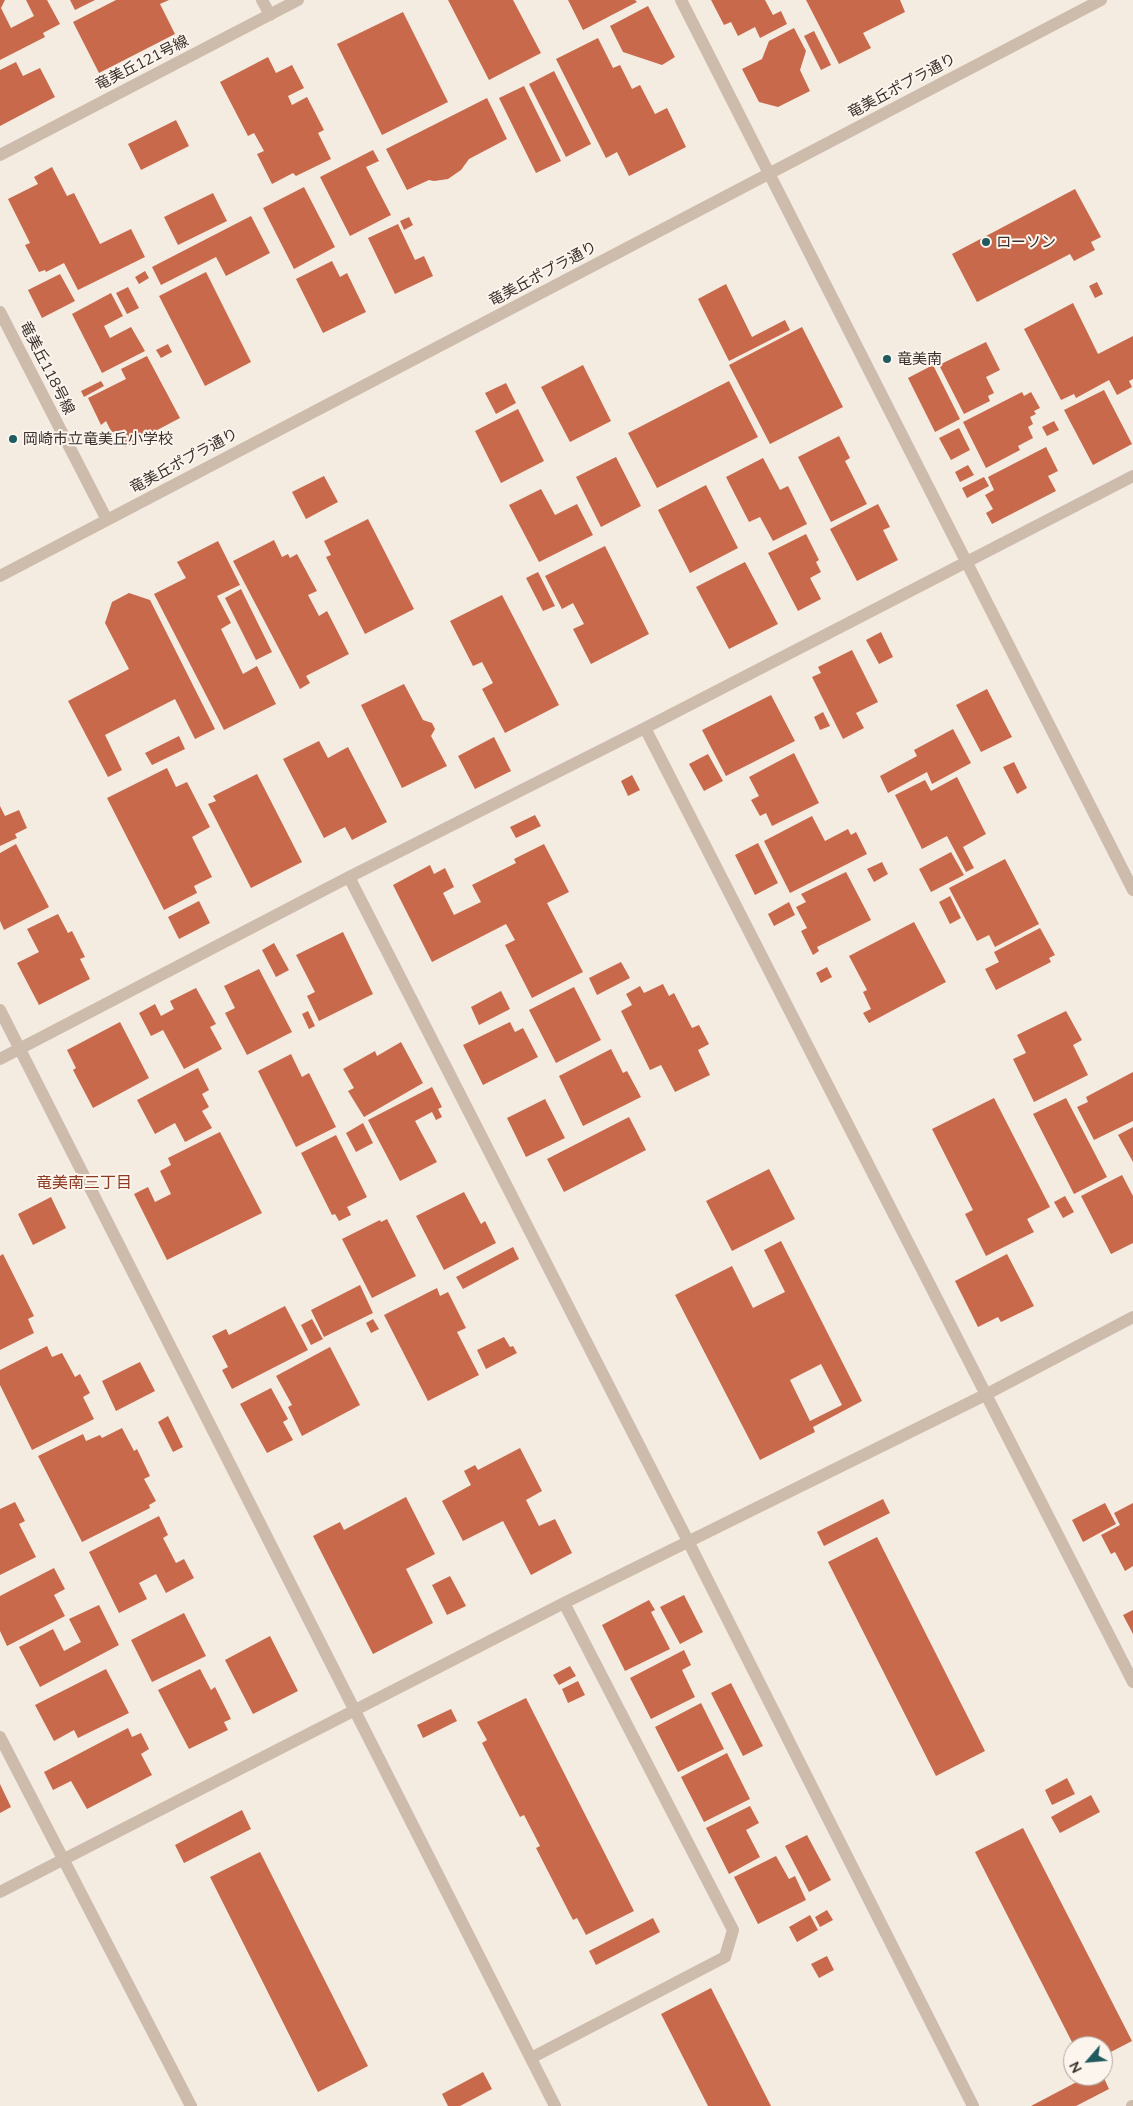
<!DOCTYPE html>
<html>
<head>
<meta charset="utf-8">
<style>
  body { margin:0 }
  #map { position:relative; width:1133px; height:2106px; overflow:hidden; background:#f4ebe1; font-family:Mulish,sans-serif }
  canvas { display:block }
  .north { position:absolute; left:1063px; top:2036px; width:50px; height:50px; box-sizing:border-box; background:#fbf5ee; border:1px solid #aea6a0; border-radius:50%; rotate:243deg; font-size:14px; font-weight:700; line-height:20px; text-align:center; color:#3b302b }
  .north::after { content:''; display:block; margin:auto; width:18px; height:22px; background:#1f5a5e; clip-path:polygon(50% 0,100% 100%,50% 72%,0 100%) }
</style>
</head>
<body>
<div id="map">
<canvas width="1133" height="2106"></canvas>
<div class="north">N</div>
</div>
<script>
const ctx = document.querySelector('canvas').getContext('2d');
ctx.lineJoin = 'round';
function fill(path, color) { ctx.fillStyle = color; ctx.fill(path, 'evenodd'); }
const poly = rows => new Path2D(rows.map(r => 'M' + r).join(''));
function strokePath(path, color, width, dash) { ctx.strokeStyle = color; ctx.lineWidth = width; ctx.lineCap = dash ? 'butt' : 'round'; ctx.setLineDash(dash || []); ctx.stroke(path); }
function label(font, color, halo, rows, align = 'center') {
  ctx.font = font + ' Mulish,"Noto Sans JP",sans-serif'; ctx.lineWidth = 4; ctx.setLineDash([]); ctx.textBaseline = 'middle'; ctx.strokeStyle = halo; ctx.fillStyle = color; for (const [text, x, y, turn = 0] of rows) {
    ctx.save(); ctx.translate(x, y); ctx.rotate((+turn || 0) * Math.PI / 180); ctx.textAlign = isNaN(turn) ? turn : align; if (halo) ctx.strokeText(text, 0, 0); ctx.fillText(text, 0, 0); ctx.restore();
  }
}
fill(poly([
  [0,0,5,0,1,8,11,28,34,16,26,0,47,0,60,24,43,33,45,37,0,60],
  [70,0,95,0,75,10],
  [116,0,169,0,160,4,175,34,99,73,73,22],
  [448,0,513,0,541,53,489,80],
  [568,0,635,0,637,2,583,30],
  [711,0,765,0,773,15,781,11,787,24,760,38,755,27,738,36,731,22,724,25],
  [806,0,900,0,905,12,863,33,871,48,839,64],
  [648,6,675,57,662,65,623,52,610,26],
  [403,12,448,102,382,135,337,44],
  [794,28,806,51,800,70,810,91,778,107,759,102,742,69,762,59,769,41],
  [814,31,831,65,821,70,804,36],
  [598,38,613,68,620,65,632,89,640,85,655,114,667,108,686,147,629,176,617,152,606,158,556,59],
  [268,57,276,73,292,65,304,88,288,96,292,105,307,97,324,130,318,133,331,159,296,176,293,173,272,184,257,154,264,151,254,133,248,136,220,82],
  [16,62,23,76,40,68,55,97,0,126,0,70],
  [554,71,591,144,566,157,529,84],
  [524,86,561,161,536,173,499,98],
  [487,98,507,139,469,159,461,170,448,179,434,181,429,180,407,190,386,149],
  [176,120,189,146,141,170,128,144],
  [373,150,379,161,366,167,391,215,350,236,320,177],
  [52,167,67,196,74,193,100,244,131,229,145,257,78,290,64,263,46,272,45,270,39,272,25,245,30,243,8,199,38,184,34,177],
  [304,187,335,247,294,269,263,208],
  [1075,189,1101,237,1091,242,1095,250,1074,261,1070,254,977,302,952,254],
  [213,193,227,221,178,245,164,217],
  [251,216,270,253,226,276,216,257,161,285,152,267],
  [409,217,413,225,404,230,400,221],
  [398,224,415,260,424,256,433,276,395,294,368,238],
  [332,261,340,277,347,273,366,312,323,333,296,279],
  [145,271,149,278,139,284,135,277],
  [206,272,251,362,205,386,159,296],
  [60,274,75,301,42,318,28,290],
  [1097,282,1103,294,1095,298,1089,286],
  [726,284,752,337,785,320,790,330,729,361,698,299],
  [128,287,139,308,127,314,116,293],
  [111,293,123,316,104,326,110,338,131,327,145,351,102,373,72,314],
  [1073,303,1098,354,1133,336,1133,379,1129,381,1132,387,1117,395,1109,380,1076,398,1074,394,1061,400,1024,329],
  [802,327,843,407,770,444,729,365],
  [986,342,1000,370,986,377,994,393,988,396,990,401,964,414,939,365],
  [168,344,172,352,161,358,156,350],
  [147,356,180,418,125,447,116,431,112,433,106,421,101,425,88,398,126,379,121,369],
  [583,365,611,421,570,442,541,387],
  [933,365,960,419,935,432,908,378],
  [101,381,104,386,84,397,81,391],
  [729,381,758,437,657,488,628,433],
  [506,383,516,403,496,414,485,393],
  [1104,390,1132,444,1093,465,1064,410],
  [1022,392,1024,396,1031,392,1040,408,1034,411,1036,414,1030,417,1033,424,1028,427,1033,438,1018,446,1020,450,986,468,963,422],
  [518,409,544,461,501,483,475,431],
  [1054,421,1059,430,1047,436,1042,427],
  [959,428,970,450,951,460,939,438],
  [839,436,850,458,845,461,867,504,831,522,798,457],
  [1046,447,1058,471,1048,476,1056,491,992,524,986,513,993,509,985,495,994,490,988,477],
  [616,457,641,506,601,527,576,477],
  [763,458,780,490,788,486,807,524,773,541,760,517,749,522,726,477],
  [968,465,974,475,960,482,955,472],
  [324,476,338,502,306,519,292,492],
  [984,477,989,486,967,498,962,488],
  [706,485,738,548,690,573,658,510],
  [541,489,555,515,577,504,593,535,539,562,509,505],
  [878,504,890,527,883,530,898,560,857,581,830,529],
  [368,519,414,609,365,634,326,557,331,555,324,541],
  [806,534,819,560,816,562,821,572,810,578,821,599,798,611,768,553],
  [274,540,282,557,288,554,290,558,297,554,317,591,308,595,319,616,327,611,349,654,306,676,310,683,300,689,233,561],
  [218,541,240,585,217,596,231,623,221,629,243,674,257,666,276,704,224,730,154,594,186,578,177,562],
  [605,546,649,634,591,664,573,629,584,624,573,603,562,609,545,576],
  [745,562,778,624,729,649,696,587],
  [538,572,555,606,543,611,526,578],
  [241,589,272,652,256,660,225,598],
  [129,593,150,600,215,729,195,739,175,699,105,735,122,770,108,777,68,701,129,669,105,623,112,602],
  [502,595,559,705,505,733,482,689,493,683,482,662,473,666,450,621],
  [881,632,893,657,879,664,866,640],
  [852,650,878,702,856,713,864,728,843,739,812,677,821,673,818,667],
  [404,684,423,720,432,723,435,729,431,736,447,766,402,788,361,705],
  [987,689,1012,737,981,752,956,705],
  [771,695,795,741,726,776,702,730],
  [823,712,830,726,820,730,814,717],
  [953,729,971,763,932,784,927,772,888,793,880,776,917,756,914,750],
  [179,736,185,749,152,765,145,753],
  [494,737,511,771,475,789,458,756],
  [319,741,328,758,348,747,387,822,352,840,345,827,324,838,283,759],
  [794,753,819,803,772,826,766,813,760,816,751,800,759,796,749,777],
  [708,754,723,781,704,791,689,764],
  [1014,762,1027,788,1017,794,1003,767],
  [167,768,176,787,187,782,210,827,192,837,212,877,194,886,197,893,164,910,107,798],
  [257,774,302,862,251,888,208,804,216,801,213,796],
  [632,775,640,790,628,796,621,781],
  [957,777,986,834,963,847,974,868,966,872,947,836,922,849,895,795,925,780,931,791],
  [0,806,5,816,19,810,27,828,15,834,17,838,0,846],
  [535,815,541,826,516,838,510,827],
  [812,816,825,841,848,829,851,835,856,832,867,854,790,893,764,841],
  [758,843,778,883,755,895,735,855],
  [16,844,49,907,4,930,0,921,0,853],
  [544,844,569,892,547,903,583,972,532,998,505,945,515,940,506,924,432,962,393,885,430,865,434,874,445,868,454,887,443,893,454,915,481,902,472,885,516,863,514,859],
  [951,852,964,875,931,892,919,869],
  [1005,859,1039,924,995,947,989,935,977,941,949,888],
  [882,862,888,874,874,882,867,869],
  [846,872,871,920,817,947,819,951,813,955,801,931,807,928,796,907,806,902,801,894],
  [950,896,961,918,950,924,939,902],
  [199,901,210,923,179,939,168,917],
  [789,902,795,915,774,926,768,914],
  [58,914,68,933,72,931,85,957,80,959,90,979,39,1005,17,963,39,952,27,929],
  [914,922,946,982,869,1023,863,1013,871,1009,863,992,867,990,849,956],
  [1040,928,1055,955,1049,958,1051,962,996,990,985,969,999,962,994,952],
  [343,932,373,994,319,1021,307,996,315,992,296,955],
  [274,943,289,970,276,977,262,950],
  [621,962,630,978,597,995,589,978],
  [827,967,832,977,821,983,816,973],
  [259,969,292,1032,247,1055,225,1013,235,1008,224,986],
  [663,984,669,996,674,993,692,1028,699,1025,709,1044,698,1050,710,1075,675,1092,661,1065,650,1070,621,1011,632,1005,626,994,640,986,644,993],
  [574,987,601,1040,556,1063,529,1010],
  [196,988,216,1024,210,1027,222,1049,184,1069,163,1030,151,1036,139,1013,155,1004,161,1016,174,1009,170,1001],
  [501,991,510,1009,479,1025,471,1007],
  [308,1011,315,1026,309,1029,302,1014],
  [1066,1011,1082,1040,1073,1045,1088,1075,1034,1102,1013,1059,1026,1053,1017,1035],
  [120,1022,149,1078,93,1108,73,1070,76,1068,67,1050],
  [510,1022,515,1032,523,1028,538,1057,483,1085,463,1045],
  [401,1042,423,1083,364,1117,348,1091,354,1088,343,1069,375,1051,377,1056],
  [611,1049,623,1073,627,1071,641,1097,583,1126,559,1076],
  [291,1054,302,1077,309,1073,336,1127,296,1147,258,1071],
  [198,1068,209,1090,202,1094,209,1107,202,1111,212,1128,185,1142,175,1123,155,1134,137,1100],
  [1133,1072,1133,1121,1094,1140,1077,1107,1088,1102,1086,1097],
  [432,1087,442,1107,438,1109,442,1117,436,1120,432,1112,415,1121,437,1162,400,1181,368,1120],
  [994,1098,1050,1207,1027,1219,1034,1232,986,1256,965,1214,973,1210,932,1129],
  [1066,1098,1107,1177,1074,1194,1033,1114],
  [545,1099,565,1138,526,1157,507,1118],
  [629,1117,646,1150,564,1192,547,1159],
  [363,1123,373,1143,356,1152,346,1133],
  [1133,1127,1133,1162,1118,1135],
  [220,1132,262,1213,167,1260,134,1194,148,1187,155,1202,171,1194,160,1171,171,1165,168,1158],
  [336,1135,367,1197,347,1207,351,1215,339,1221,335,1214,332,1215,301,1153],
  [769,1169,795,1219,732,1251,706,1201],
  [1122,1175,1133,1196,1133,1243,1111,1254,1081,1196],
  [464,1192,481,1224,485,1221,496,1243,444,1270,416,1216],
  [1065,1196,1074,1212,1063,1218,1054,1202],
  [51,1197,66,1228,33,1245,18,1214],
  [387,1219,416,1276,372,1298,342,1239,380,1220,381,1222],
  [781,1241,862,1401,813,1427,815,1432,760,1460,675,1295,732,1266,753,1308,785,1292,764,1250],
  [821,1364,842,1405,810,1421,790,1380],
  [513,1247,519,1259,463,1289,456,1277],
  [3,1254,34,1316,28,1319,34,1333,0,1350,0,1256],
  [1007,1254,1034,1306,1001,1322,998,1317,978,1327,955,1281],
  [360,1285,373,1313,324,1337,311,1310],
  [437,1288,440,1296,448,1292,466,1328,457,1332,479,1375,428,1401,384,1315],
  [285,1306,308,1350,232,1389,222,1370,228,1367,212,1336,226,1329,229,1335],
  [312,1319,323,1339,311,1345,301,1325],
  [373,1319,379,1329,371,1333,366,1323],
  [504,1337,510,1347,513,1346,517,1353,486,1369,477,1350],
  [47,1346,52,1357,62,1353,75,1377,80,1374,90,1393,83,1397,94,1419,32,1450,0,1385,0,1370],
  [330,1347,360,1405,302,1436,288,1407,292,1405,276,1376],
  [140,1362,155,1391,116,1411,102,1381],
  [271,1388,288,1419,283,1422,293,1440,267,1453,240,1404],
  [168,1416,183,1447,173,1452,158,1422],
  [122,1428,134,1451,137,1449,150,1476,144,1479,156,1501,149,1505,150,1508,82,1542,38,1456,83,1434,86,1441,100,1435,102,1438],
  [520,1448,542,1491,526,1500,539,1526,555,1519,572,1553,531,1575,503,1521,463,1541,442,1501,471,1485,464,1471,475,1465,478,1470],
  [406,1497,435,1554,406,1569,433,1623,373,1654,313,1536,340,1522,344,1530],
  [883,1499,890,1513,824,1546,817,1532],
  [15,1502,25,1521,19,1524,36,1557,0,1575,0,1509],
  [1105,1503,1116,1524,1083,1542,1072,1520],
  [1133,1503,1133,1566,1125,1571,1115,1552,1111,1554,1101,1535,1120,1525,1114,1513],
  [159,1516,168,1535,163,1538,176,1563,184,1559,194,1578,166,1593,156,1574,139,1583,147,1599,119,1613,89,1552],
  [877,1537,985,1751,936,1776,828,1562],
  [54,1568,65,1589,54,1595,65,1616,7,1646,0,1631,0,1596],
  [450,1576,466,1606,447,1615,432,1585],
  [684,1595,703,1632,680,1644,660,1607],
  [649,1600,655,1610,651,1612,670,1649,625,1671,602,1625],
  [99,1605,119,1645,40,1687,19,1647,53,1629,64,1651,81,1642,69,1619],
  [1133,1610,1133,1634,1123,1615],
  [184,1613,206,1656,152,1682,131,1640],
  [270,1636,298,1691,253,1714,225,1660],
  [684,1650,691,1665,682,1670,695,1697,651,1719,630,1678],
  [570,1666,576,1676,559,1685,553,1675],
  [106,1669,129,1713,78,1738,74,1730,54,1741,35,1705],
  [200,1669,211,1690,215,1687,231,1719,224,1722,228,1730,189,1749,158,1690],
  [578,1681,585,1695,568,1703,562,1689],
  [731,1683,763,1746,743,1756,711,1693],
  [526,1698,634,1911,586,1935,577,1918,573,1920,536,1848,540,1846,524,1815,520,1817,482,1743,487,1740,477,1722],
  [701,1703,724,1749,678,1772,655,1727],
  [451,1709,457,1721,423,1738,417,1725],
  [128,1728,132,1737,141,1733,149,1749,141,1754,152,1775,87,1809,71,1781,53,1790,44,1772],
  [727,1753,750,1799,704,1822,681,1777],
  [1067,1778,1075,1794,1052,1805,1045,1790],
  [0,1784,11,1807,0,1813],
  [1091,1795,1100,1812,1060,1833,1051,1817],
  [750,1806,759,1823,746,1830,760,1857,729,1874,706,1828],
  [242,1810,251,1829,184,1863,175,1845],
  [1023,1828,1132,2041,1103,2056,1103,2046,1074,2046,975,1852],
  [807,1835,831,1880,809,1892,785,1846],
  [260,1852,368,2066,318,2092,210,1877],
  [776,1856,789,1879,795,1876,806,1900,758,1924,734,1877],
  [827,1910,833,1920,820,1927,815,1917],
  [810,1915,818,1930,797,1942,789,1927],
  [653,1918,660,1932,596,1965,589,1951],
  [827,1956,834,1970,819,1978,811,1964],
  [711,1988,771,2106,708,2106,661,2014],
  [483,2072,492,2089,460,2106,448,2106,442,2094],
  [1088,2076,1103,2076,1109,2089,1076,2106,1031,2106]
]), '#c8694b');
strokePath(poly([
  [262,0,270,15],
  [681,0,1133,890],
  [0,155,298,0],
  [0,312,107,520],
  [0,576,1101,0],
  [645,728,1133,1682],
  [349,877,688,1541,973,2106],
  [0,1010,555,2106],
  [0,1059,349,877,645,728,1133,476],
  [0,1737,191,2106],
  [0,1892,564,1603,985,1395,1133,1317],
  [531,2058,725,1957,733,1930,564,1603],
  [1132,2106,1133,2106]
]), '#cdbbac', 12);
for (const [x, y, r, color] of [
  [986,242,5,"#1f5a5e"],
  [887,359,5,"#1f5a5e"],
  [13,439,5,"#1f5a5e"]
]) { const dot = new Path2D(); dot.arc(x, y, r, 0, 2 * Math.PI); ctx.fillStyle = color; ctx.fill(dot); strokePath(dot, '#fbf5ee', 2); }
label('15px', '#3b302b', '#fbf5ee', [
  ["竜美丘121号線",142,63,-27],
  ["竜美丘ポプラ通り",902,86,-28],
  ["竜美丘ポプラ通り",543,274,-28],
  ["竜美丘118号線",47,368,63],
  ["竜美丘ポプラ通り",184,461,-28]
]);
label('15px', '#3b302b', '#fbf5ee', [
  ["ローソン",996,242],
  ["竜美南",897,359],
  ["岡崎市立竜美丘小学校",23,439]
], 'left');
label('16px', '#8c3b22', '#fbf5ee', [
  ["竜美南三丁目",84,1183]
]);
</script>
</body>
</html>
